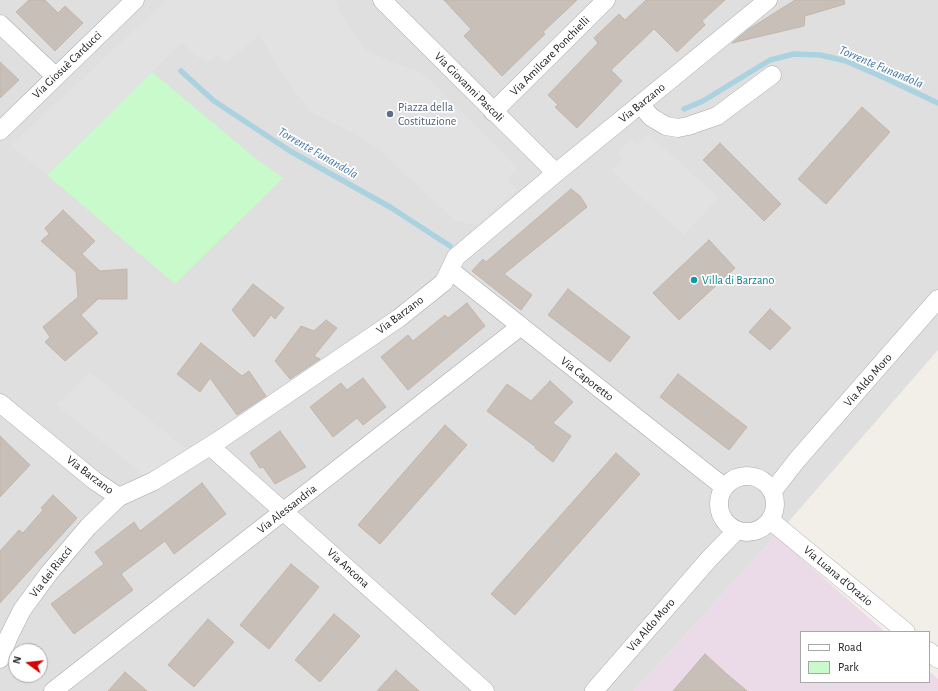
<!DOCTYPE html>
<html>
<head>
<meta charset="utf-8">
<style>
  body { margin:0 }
  #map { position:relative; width:938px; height:691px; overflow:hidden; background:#f2efe9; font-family:"Alegreya Sans",sans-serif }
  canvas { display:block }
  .legend { position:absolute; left:800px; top:631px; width:130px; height:52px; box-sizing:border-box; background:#fff; border:1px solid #a7a7a7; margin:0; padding:5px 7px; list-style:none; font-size:12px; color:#222 }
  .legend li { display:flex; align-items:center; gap:8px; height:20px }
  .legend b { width:20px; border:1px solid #a7a7a7 }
  .north { position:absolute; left:8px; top:643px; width:40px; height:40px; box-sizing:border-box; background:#fff; border:1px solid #a7a7a7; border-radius:50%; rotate:285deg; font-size:11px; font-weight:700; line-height:16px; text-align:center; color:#222 }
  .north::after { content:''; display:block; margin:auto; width:14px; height:18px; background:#d40000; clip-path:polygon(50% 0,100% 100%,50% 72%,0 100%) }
</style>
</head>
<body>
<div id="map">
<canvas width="938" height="691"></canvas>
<ul class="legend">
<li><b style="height:5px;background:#fff"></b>Road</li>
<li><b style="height:11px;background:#c8facc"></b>Park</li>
</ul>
<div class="north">N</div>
</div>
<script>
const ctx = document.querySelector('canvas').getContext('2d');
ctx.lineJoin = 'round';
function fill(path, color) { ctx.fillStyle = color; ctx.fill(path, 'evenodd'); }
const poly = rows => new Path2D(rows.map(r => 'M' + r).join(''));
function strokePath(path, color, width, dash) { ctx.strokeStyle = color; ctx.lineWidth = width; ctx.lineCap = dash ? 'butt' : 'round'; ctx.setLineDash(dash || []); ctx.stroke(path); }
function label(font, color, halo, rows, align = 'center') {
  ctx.font = font + ' "Alegreya Sans",sans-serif'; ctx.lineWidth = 3.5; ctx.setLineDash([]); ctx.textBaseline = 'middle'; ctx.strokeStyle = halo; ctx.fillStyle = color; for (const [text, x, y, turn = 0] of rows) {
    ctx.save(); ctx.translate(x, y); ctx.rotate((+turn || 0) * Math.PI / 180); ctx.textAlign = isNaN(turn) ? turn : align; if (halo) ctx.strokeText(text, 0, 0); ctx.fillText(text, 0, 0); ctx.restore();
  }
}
fill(poly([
  [0,0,938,0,938,350,776,536,634,691,0,691],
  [16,651,40,651,40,675,16,675]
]), '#e0dfdf');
fill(poly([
  [776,536,885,632,801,632,801,682,929,682,929,671,938,679,938,691,634,691]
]), '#ebdbe8');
fill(poly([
  [152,72,254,157,283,178,175,284,47,175]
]), '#c8facc');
fill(poly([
  [166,0,336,0,339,10,366,50,385,59,422,73,445,95,518,169,508,179,517,190,476,225,455,221,379,150,351,132,309,111,281,72,259,35,227,63,217,56,208,61,197,57,182,43,47,175,10,146],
  [648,134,719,197,684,235,611,171,622,158,617,153,631,139,637,145],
  [90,372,188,450,145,476,56,405]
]), '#e2e2e2');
strokePath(poly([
  [181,71,214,101,290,151,390,207,450,246],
  [684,109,703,101,770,60,794,54,820,55,846,61,887,79,938,103]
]), '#aad3df', 5.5);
const building = poly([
  [29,0,45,0,58,13,65,6,83,23,55,51,16,12,29,0],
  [444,0,577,0,543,32,545,34,502,76,464,36,471,29,444,0],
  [646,0,725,0,702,21,705,25,677,52,654,29,611,70,622,81,577,128,555,107,558,105,548,95,598,43,594,38,619,14,625,20,646,0],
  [795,0,844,0,845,4,805,16,804,26,732,43,749,29,795,0],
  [0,62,19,80,0,98,0,62],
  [862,107,890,132,826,204,798,179,862,107],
  [720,143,781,204,764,221,703,160,720,143],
  [571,189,580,196,587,207,504,274,532,295,521,310,472,271,483,259,486,262,571,189],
  [63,210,95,241,82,254,100,271,127,269,127,299,98,299,81,315,98,333,65,361,45,342,50,337,43,327,78,297,76,272,41,241,49,234,45,228,63,210],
  [709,240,735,268,679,320,653,293,709,240],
  [253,284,284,308,275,319,271,315,254,337,232,310,253,284],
  [568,289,630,337,610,362,548,315,568,289],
  [467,303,485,326,408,390,381,357,408,335,413,341,445,315,448,318,467,303],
  [770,309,791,328,770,350,749,332,770,309],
  [326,320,337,328,314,356,320,359,290,379,275,361,301,326,314,331,326,320],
  [201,343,242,376,249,371,266,396,237,415,210,378,200,392,177,374,201,343],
  [678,374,747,427,729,450,660,397,678,374],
  [363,378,386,407,363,425,357,418,333,437,310,407,341,383,347,390,363,378],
  [550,381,573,402,553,423,571,436,553,462,535,448,536,447,487,411,507,384,531,401,550,381],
  [445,425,467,445,380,544,358,525,445,425],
  [280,431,306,467,275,484,263,467,260,468,250,453,280,431],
  [0,436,30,465,0,497,0,436],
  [616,453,640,474,515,615,491,594,616,453],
  [202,483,226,514,174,554,165,541,121,574,133,590,74,634,51,604,104,564,95,552,134,522,140,531,202,483],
  [53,495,77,518,0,603,0,551,19,530,23,533,43,510,41,508,53,495],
  [291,564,319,587,269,649,240,625,291,564],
  [334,614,360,636,320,682,295,660,334,614],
  [208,619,234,642,194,687,168,665,208,619],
  [705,654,728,675,747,691,673,691,705,654],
  [396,670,419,691,377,691,396,670],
  [125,672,147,691,108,691,125,672]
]);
fill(building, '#c7bfb8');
strokePath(building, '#c4b6ab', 1);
const street = poly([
  [382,0,556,173],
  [0,24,55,76],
  [640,104,651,117,666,126,678,128,688,126,717,116,772,75],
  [493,112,606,0],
  [0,131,135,0],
  [450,270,724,487],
  [0,403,95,481,119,497,154,481,221,439,399,318,444,282,456,257,556,173,768,0],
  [210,446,485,691],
  '719 504a28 28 0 1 1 56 0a28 28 0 1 1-56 0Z',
  [772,492,797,460,938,299],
  [770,520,906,632],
  [929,651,938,659],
  [0,659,9,636,22,610,49,573,88,527,119,497],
  [53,691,521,326],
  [594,691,709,559,737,530]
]);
strokePath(street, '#a9a9a9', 19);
strokePath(street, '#fff', 18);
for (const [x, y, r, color] of [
  [390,114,4,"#5c6f8a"],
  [694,280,4,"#0f9aa8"]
]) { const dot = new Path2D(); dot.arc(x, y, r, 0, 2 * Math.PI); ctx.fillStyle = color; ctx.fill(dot); strokePath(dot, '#fff', 1.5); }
label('12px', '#222', '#fff', [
  ["Via Amilcare Ponchielli",550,56,-45],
  ["Via Giosuè Carducci",67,65,-44],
  ["Via Giovanni Pascoli",469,87,45],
  ["Via Barzano",642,103,-39],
  ["Via Barzano",400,315,-37],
  ["Via Caporetto",587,379,38],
  ["Via Aldo Moro",868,380,-49],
  ["Via Barzano",90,475,37],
  ["Via Alessandria",287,509,-38],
  ["Via Ancona",348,568,42],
  ["Via dei Riacci",51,572,-52],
  ["Via Luana d'Orazio",838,576,40],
  ["Via Aldo Moro",651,625,-49]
]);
label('12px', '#4e5e75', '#fff', [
  ["Piazza della",398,107],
  ["Costituzione",398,121]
], 'left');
label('12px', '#0d838f', '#fff', [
  ["Villa di Barzano",702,280]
], 'left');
label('italic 13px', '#4a7aab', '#fff', [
  ["Torrente Funandola",881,67,23],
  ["Torrente Funandola",318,153,30]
]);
</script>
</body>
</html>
